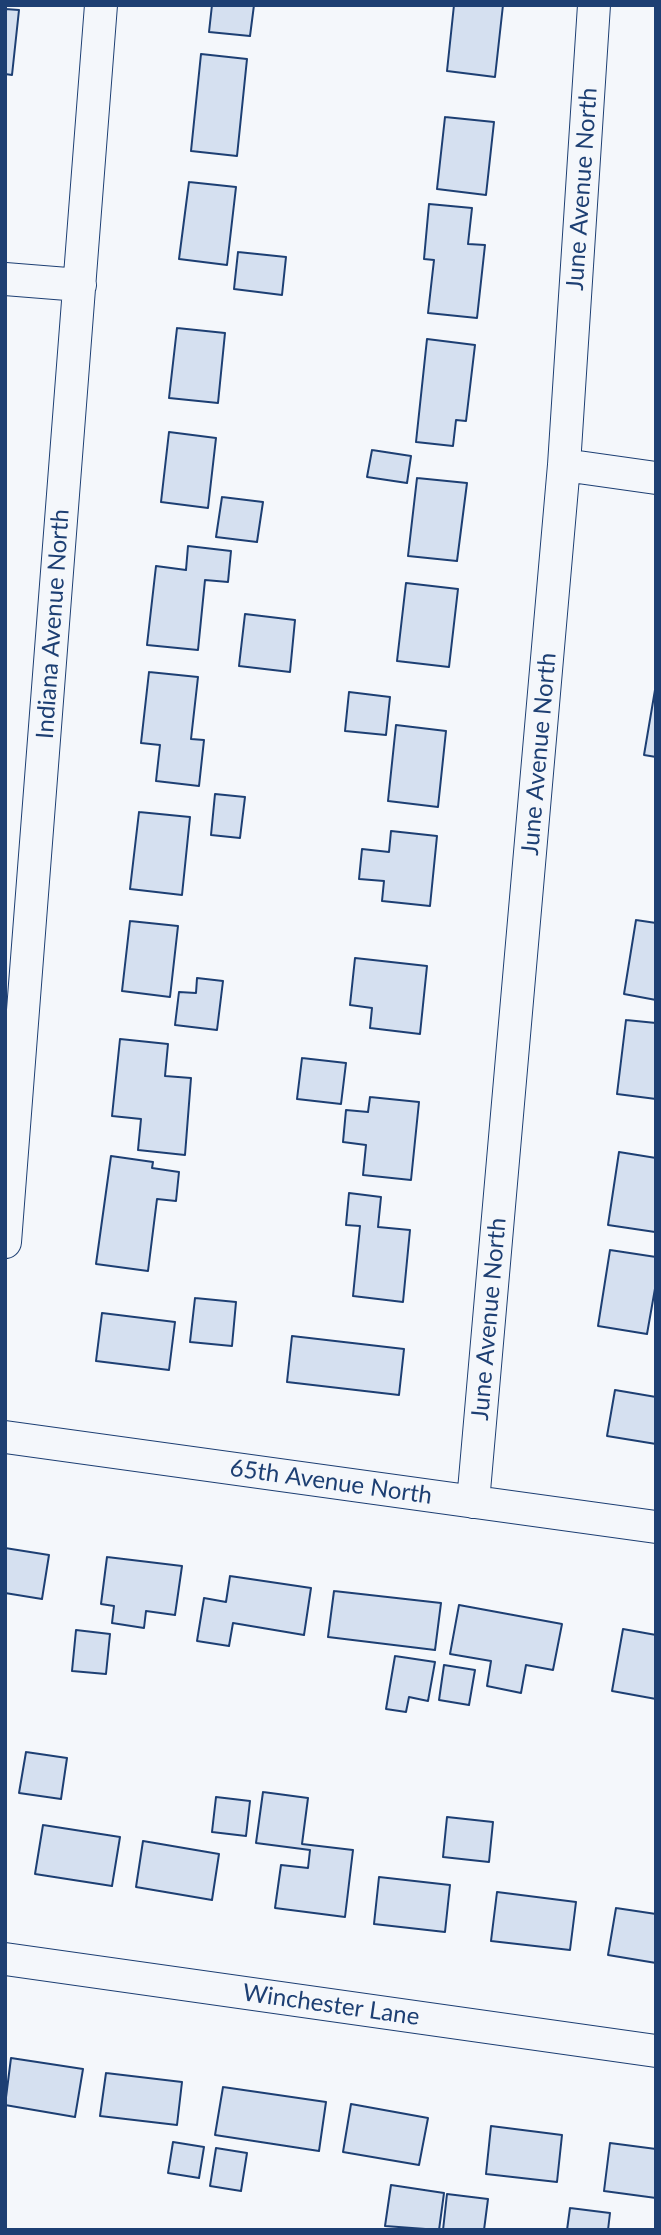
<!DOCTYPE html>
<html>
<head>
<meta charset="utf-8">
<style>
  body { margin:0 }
  #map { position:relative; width:661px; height:2235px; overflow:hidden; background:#f4f7fb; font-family:Lato,sans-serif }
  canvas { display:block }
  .frame { position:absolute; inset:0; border:7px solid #1d3f73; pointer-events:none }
</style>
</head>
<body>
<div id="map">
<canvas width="661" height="2235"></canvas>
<div class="frame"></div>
</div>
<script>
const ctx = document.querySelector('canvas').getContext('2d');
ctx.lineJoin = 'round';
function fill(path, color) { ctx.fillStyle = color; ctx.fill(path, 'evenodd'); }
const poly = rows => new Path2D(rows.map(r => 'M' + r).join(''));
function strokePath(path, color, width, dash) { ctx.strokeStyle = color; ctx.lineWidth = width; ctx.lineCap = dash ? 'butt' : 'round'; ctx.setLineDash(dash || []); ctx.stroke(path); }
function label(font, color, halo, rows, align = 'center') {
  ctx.font = font + ' Lato,sans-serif'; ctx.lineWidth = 5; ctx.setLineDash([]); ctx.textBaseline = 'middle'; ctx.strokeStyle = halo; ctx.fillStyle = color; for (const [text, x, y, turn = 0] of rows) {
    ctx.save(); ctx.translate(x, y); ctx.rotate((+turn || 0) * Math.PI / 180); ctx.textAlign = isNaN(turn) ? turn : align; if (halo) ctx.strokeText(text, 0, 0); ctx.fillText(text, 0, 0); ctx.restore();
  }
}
const building = poly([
  [212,5,254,5,250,36,209,32,212,5],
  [454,5,503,5,495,77,447,71,454,5],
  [5,9,19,10,12,75,5,74,5,9],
  [201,54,247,59,237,156,191,151,201,54],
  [445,117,494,122,486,195,437,189,445,117],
  [189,182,236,187,227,265,179,259,189,182],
  [429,204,472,208,468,244,485,245,477,318,428,313,434,260,424,259,429,204],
  [238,252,286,257,282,295,234,289,238,252],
  [177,328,225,333,218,403,169,398,177,328],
  [427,339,475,345,466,421,456,420,453,446,416,442,427,339],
  [169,432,216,438,208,508,161,502,169,432],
  [372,450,411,456,407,483,367,477,372,450],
  [417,478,467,483,457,561,408,556,417,478],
  [222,497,263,502,257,542,216,537,222,497],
  [188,546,231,551,228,582,205,580,198,650,147,645,156,566,186,570,188,546],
  [406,583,458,589,449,667,397,661,406,583],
  [245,614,295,620,290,672,239,666,245,614],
  [149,672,198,677,191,739,204,740,199,786,156,781,160,745,141,743,149,672],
  [656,684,656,757,644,755,656,684],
  [349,692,390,697,386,735,345,731,349,692],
  [396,725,446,731,438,807,388,801,396,725],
  [215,794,245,797,240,838,211,835,215,794],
  [139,812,190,817,182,895,130,889,139,812],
  [391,831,437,836,430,906,382,901,384,881,359,879,362,849,389,852,391,831],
  [636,920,656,923,656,1000,624,994,636,920],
  [130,921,178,926,170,997,122,991,130,921],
  [355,958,427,966,420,1034,370,1028,372,1008,350,1005,355,958],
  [197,978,223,981,217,1030,175,1025,179,992,196,993,197,978],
  [626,1020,656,1023,656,1099,617,1094,626,1020],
  [120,1039,168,1044,165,1076,191,1078,185,1155,138,1150,141,1119,112,1116,120,1039],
  [302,1058,346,1063,341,1104,297,1099,302,1058],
  [370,1097,419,1102,411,1180,363,1175,366,1145,343,1142,346,1110,368,1112,370,1097],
  [619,1152,656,1158,655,1232,608,1225,619,1152],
  [111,1156,153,1162,152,1168,179,1172,176,1201,157,1199,148,1271,96,1264,111,1156],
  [349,1193,381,1197,378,1227,410,1230,403,1302,353,1296,360,1226,346,1225,349,1193],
  [610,1250,656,1257,656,1283,647,1334,598,1326,610,1250],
  [195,1298,236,1302,232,1346,190,1342,195,1298],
  [102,1313,175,1322,169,1370,96,1361,102,1313],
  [292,1336,404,1349,399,1395,287,1382,292,1336],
  [615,1390,656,1397,656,1444,607,1436,615,1390],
  [5,1548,49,1555,42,1599,5,1593,5,1548],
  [107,1557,182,1566,175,1615,146,1611,144,1628,112,1623,114,1606,101,1604,107,1557],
  [230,1576,311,1588,304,1635,233,1623,229,1646,197,1641,204,1598,226,1602,230,1576],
  [334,1591,441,1603,435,1650,328,1637,334,1591],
  [459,1605,562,1624,553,1670,526,1665,521,1693,487,1686,491,1661,450,1654,459,1605],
  [623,1629,656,1635,656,1699,612,1691,623,1629],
  [76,1630,110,1634,106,1674,72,1671,76,1630],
  [395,1656,435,1662,428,1701,409,1697,406,1712,386,1709,395,1656],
  [444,1665,475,1670,469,1705,439,1700,444,1665],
  [26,1752,67,1758,61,1799,19,1793,26,1752],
  [263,1792,308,1798,302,1844,353,1850,345,1917,275,1908,281,1865,308,1868,310,1850,256,1843,263,1792],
  [216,1797,250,1801,246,1836,212,1832,216,1797],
  [447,1817,493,1822,489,1862,443,1857,447,1817],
  [43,1825,120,1837,112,1886,35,1874,43,1825],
  [143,1841,219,1854,212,1900,136,1887,143,1841],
  [379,1877,450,1885,445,1932,374,1924,379,1877],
  [497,1892,576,1902,570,1950,491,1941,497,1892],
  [616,1908,656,1914,656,1963,608,1955,616,1908],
  [11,2058,83,2069,75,2117,5,2105,11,2058],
  [106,2073,182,2082,177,2125,100,2116,106,2073],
  [223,2087,326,2102,319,2151,215,2135,223,2087],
  [351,2104,428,2118,419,2165,343,2152,351,2104],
  [491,2126,562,2135,557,2182,486,2174,491,2126],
  [173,2142,204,2147,199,2178,168,2173,173,2142],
  [610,2143,656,2149,656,2198,604,2191,610,2143],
  [216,2148,247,2153,241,2191,210,2186,216,2148],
  [391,2185,444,2193,439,2230,385,2226,391,2185],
  [447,2194,488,2199,484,2230,443,2230,447,2194],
  [570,2208,610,2213,608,2230,567,2230,570,2208]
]);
fill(building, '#d5e0f0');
strokePath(building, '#1d3f73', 2);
const street = poly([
  [5,279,80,285],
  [564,465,656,478],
  [5,1242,101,5],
  [5,1437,656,1527],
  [473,1502,564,465,594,5],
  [5,1959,656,2051]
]);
strokePath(street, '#1d3f73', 34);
strokePath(street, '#f4f7fb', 32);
label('24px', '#1d3f73', '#f4f7fb', [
  ["June Avenue North",582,189,-86],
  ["Indiana Avenue North",53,624,-86],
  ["June Avenue North",539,754,-85],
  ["June Avenue North",489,1319,-85],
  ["65th Avenue North",331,1482,8],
  ["Winchester Lane",331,2005,8]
]);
</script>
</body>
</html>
